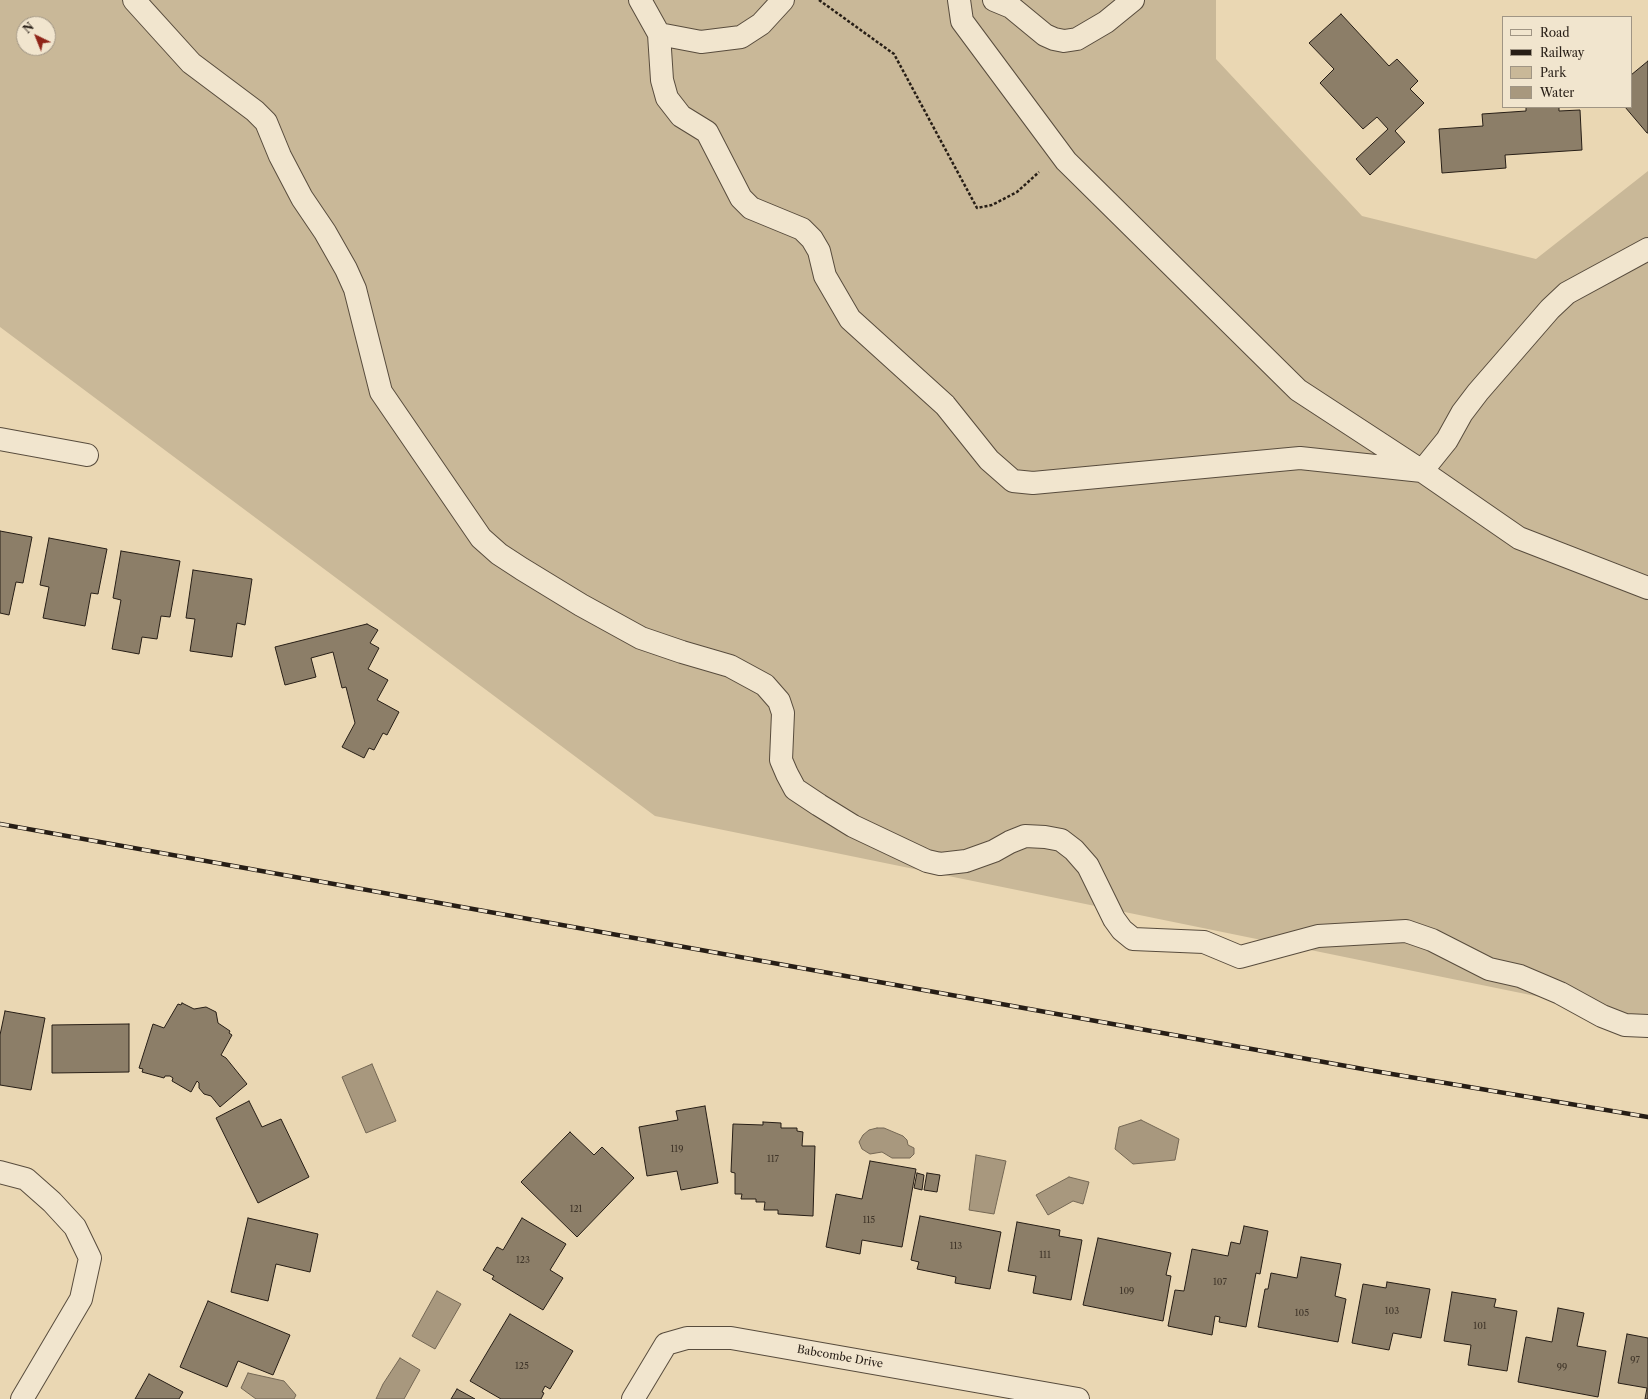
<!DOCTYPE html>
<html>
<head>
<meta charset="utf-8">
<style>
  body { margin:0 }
  #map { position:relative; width:1648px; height:1399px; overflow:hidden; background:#ead7b3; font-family:"Libre Caslon Text",serif }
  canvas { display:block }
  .legend { position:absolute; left:1502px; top:16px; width:130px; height:92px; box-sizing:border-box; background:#f1e5ce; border:1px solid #a09584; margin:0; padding:5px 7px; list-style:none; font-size:12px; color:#271e16 }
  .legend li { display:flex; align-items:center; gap:8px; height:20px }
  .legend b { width:20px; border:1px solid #a09584 }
  .north { position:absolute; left:16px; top:16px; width:40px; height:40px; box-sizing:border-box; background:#f1e5ce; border:1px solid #a09584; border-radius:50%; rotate:317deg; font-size:11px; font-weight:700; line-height:16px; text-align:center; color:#271e16 }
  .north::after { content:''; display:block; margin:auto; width:14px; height:18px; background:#8f2418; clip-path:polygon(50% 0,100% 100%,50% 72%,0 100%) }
</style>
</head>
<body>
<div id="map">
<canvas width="1648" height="1399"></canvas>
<ul class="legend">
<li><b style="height:5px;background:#f1e5ce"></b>Road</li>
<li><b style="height:5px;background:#271e16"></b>Railway</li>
<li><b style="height:11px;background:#c9b898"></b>Park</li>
<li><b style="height:11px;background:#a8987e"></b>Water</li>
</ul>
<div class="north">N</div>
</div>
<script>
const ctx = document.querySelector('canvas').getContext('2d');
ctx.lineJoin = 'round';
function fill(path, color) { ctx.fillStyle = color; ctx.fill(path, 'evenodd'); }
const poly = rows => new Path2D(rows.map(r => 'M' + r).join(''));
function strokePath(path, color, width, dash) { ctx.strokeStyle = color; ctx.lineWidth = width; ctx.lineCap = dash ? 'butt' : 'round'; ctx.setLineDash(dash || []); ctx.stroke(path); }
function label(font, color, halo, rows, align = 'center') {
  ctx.font = font + ' "Libre Caslon Text",serif'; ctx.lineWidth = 3.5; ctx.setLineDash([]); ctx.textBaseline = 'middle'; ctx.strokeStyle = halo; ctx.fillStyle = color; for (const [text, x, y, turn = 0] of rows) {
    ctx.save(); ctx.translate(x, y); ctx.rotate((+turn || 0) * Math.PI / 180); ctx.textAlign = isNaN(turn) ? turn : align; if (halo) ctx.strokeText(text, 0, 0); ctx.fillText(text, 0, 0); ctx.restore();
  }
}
fill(poly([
  [0,0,1216,0,1216,59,1362,216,1536,259,1648,171,1648,1019,655,816,0,327],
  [24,24,48,24,48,48,24,48]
]), '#c9b898');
const water = poly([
  [372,1064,396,1121,366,1133,342,1077,372,1064],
  [1141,1120,1179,1139,1175,1160,1133,1164,1115,1149,1119,1127,1141,1120],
  [877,1128,884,1128,903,1136,907,1140,908,1145,914,1148,914,1154,910,1158,892,1158,882,1152,870,1154,862,1149,859,1142,863,1135,869,1130,877,1128],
  [976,1155,1006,1161,994,1214,969,1210,976,1155],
  [1069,1177,1089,1182,1083,1204,1073,1201,1048,1215,1036,1195,1069,1177],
  [437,1291,461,1304,435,1349,412,1336,437,1291],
  [400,1358,420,1370,404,1399,376,1399,383,1384,400,1358],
  [248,1373,284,1381,296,1395,294,1399,256,1399,241,1388,248,1373]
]);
fill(water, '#a8987e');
strokePath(water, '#746754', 1);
const building = poly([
  [1341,14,1389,66,1397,59,1418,81,1410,89,1424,103,1395,131,1405,142,1370,175,1356,159,1388,129,1377,117,1363,129,1320,83,1334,69,1309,43,1341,14],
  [1648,61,1648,133,1647,133,1625,107,1631,107,1631,75,1648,61],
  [1526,107,1559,107,1559,111,1580,110,1582,150,1505,155,1506,168,1442,173,1439,129,1483,126,1482,114,1526,111,1526,107],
  [0,531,32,537,23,583,16,582,9,615,0,613,0,531],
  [49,538,107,549,98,594,91,593,85,626,43,618,49,587,40,585,49,538],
  [121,551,180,561,170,617,161,616,157,639,142,637,139,654,112,649,121,600,113,598,121,551],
  [193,570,252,579,245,625,237,623,232,657,190,651,195,619,186,618,193,570],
  [367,624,378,630,370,643,379,648,368,669,388,680,377,700,399,712,387,735,383,733,374,750,369,748,364,758,342,747,355,723,346,687,342,688,333,652,311,658,316,677,285,685,275,647,367,624],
  [182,1003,194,1009,206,1007,216,1012,218,1023,230,1031,229,1033,232,1035,221,1055,226,1058,247,1084,220,1107,211,1096,204,1094,199,1088,199,1083,197,1081,191,1092,172,1081,173,1078,170,1076,165,1076,164,1078,142,1072,143,1069,139,1068,153,1024,164,1028,178,1004,181,1005,182,1003],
  [5,1011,45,1018,31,1090,0,1085,0,1035,5,1011],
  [129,1024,129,1072,52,1073,52,1025,129,1024],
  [249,1101,262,1127,281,1119,309,1177,258,1203,216,1118,249,1101],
  [705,1106,718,1183,681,1190,677,1171,647,1176,639,1127,678,1120,676,1111,705,1106],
  [763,1122,781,1123,781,1128,797,1128,797,1131,803,1132,802,1146,815,1146,813,1216,778,1214,778,1210,764,1210,765,1202,756,1202,756,1199,741,1199,742,1194,735,1194,735,1173,731,1172,733,1124,763,1125,763,1122],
  [570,1132,594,1155,602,1147,634,1178,577,1237,521,1182,570,1132],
  [870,1161,916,1169,902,1247,862,1240,860,1254,826,1247,836,1194,862,1199,870,1161],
  [917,1173,924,1175,922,1190,914,1188,917,1173],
  [927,1173,940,1175,937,1192,924,1190,927,1173],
  [920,1216,1001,1232,990,1289,955,1283,956,1277,917,1269,919,1262,911,1260,920,1216],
  [248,1218,318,1234,310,1272,276,1264,268,1301,231,1292,248,1218],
  [522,1218,566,1244,550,1270,563,1278,543,1310,492,1279,494,1276,483,1270,497,1247,503,1250,522,1218],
  [1017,1222,1060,1230,1059,1236,1082,1240,1071,1300,1033,1293,1036,1276,1008,1271,1017,1222],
  [1244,1226,1268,1231,1260,1274,1256,1273,1246,1327,1219,1322,1220,1317,1215,1316,1212,1335,1168,1326,1175,1290,1184,1291,1192,1249,1228,1256,1231,1242,1240,1244,1244,1226],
  [1098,1238,1171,1253,1166,1275,1171,1276,1163,1321,1083,1305,1098,1238],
  [1301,1257,1341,1264,1335,1296,1346,1299,1338,1342,1258,1327,1265,1289,1268,1289,1271,1273,1297,1278,1301,1257],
  [1387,1282,1430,1289,1421,1338,1393,1333,1389,1350,1352,1343,1363,1284,1386,1288,1387,1282],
  [1452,1292,1496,1299,1494,1307,1517,1311,1507,1371,1468,1365,1471,1345,1444,1341,1452,1292],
  [208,1301,290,1335,273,1375,238,1361,227,1387,180,1367,208,1301],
  [1558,1308,1584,1313,1577,1346,1606,1351,1598,1397,1518,1382,1526,1337,1552,1342,1558,1308],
  [510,1314,573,1351,550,1389,545,1386,542,1392,544,1393,541,1399,501,1399,470,1381,510,1314],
  [1627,1334,1648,1338,1648,1399,1645,1399,1647,1388,1618,1383,1627,1334],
  [149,1374,183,1392,179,1399,135,1399,149,1374],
  [457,1389,475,1399,451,1399,457,1389]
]);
fill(building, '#8c7e68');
strokePath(building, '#271e16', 1);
const minor = poly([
  [134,0,191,63,255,111,266,122,280,156,302,198,325,232,346,269,355,289,381,392,481,538,499,554,522,569,581,605,641,638,682,652,730,666,765,685,779,701,783,713,781,760,787,774,795,789,819,805,853,826,927,861,940,864,966,861,994,851,1010,842,1025,836,1045,837,1061,840,1074,850,1088,866,1114,919,1122,930,1133,939,1204,942,1240,957,1318,936,1406,931,1432,940,1489,969,1520,976,1560,993,1602,1016,1625,1025,1648,1026],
  [640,0,659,34,662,80,667,98,681,116,707,132,741,198,751,208,802,229,812,239,819,251,825,276,850,319,945,405,989,460,1013,481,1033,483,1300,458,1422,471,1447,440,1462,413,1478,392,1550,309,1567,293,1648,249],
  [959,0,962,21,1066,161,1298,390,1422,471,1519,538,1648,588],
  [994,0,1011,7,1045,35,1054,39,1064,41,1077,39,1106,22,1133,0],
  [659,34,701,42,741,37,761,24,783,0],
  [0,439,87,455],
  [0,1172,26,1179,52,1202,75,1227,90,1258,81,1299,22,1399],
  [633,1399,666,1344,687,1338,731,1338,1078,1399]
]);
strokePath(minor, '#584c3d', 24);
strokePath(poly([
  [819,0,894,54,977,208,992,205,1017,192,1039,172]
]), '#271e16', 2.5, [3, 2]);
strokePath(minor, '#f1e5ce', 22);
const rail = poly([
  [0,824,1374,1071,1648,1117]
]);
strokePath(rail, '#271e16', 4.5);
strokePath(rail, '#f1e5ce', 3, [9]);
label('9px', '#40362a', null, [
  ["119",677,1149],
  ["117",773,1159],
  ["121",576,1209],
  ["115",869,1220],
  ["113",956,1246],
  ["111",1045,1255],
  ["123",523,1260],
  ["107",1220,1282],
  ["109",1127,1291],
  ["103",1392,1311],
  ["105",1302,1313],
  ["101",1480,1326],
  ["97",1635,1360],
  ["125",522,1366],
  ["99",1562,1367]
]);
label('11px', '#271e16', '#f1e5ce', [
  ["Babcombe Drive",840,1357,10]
]);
</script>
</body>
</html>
